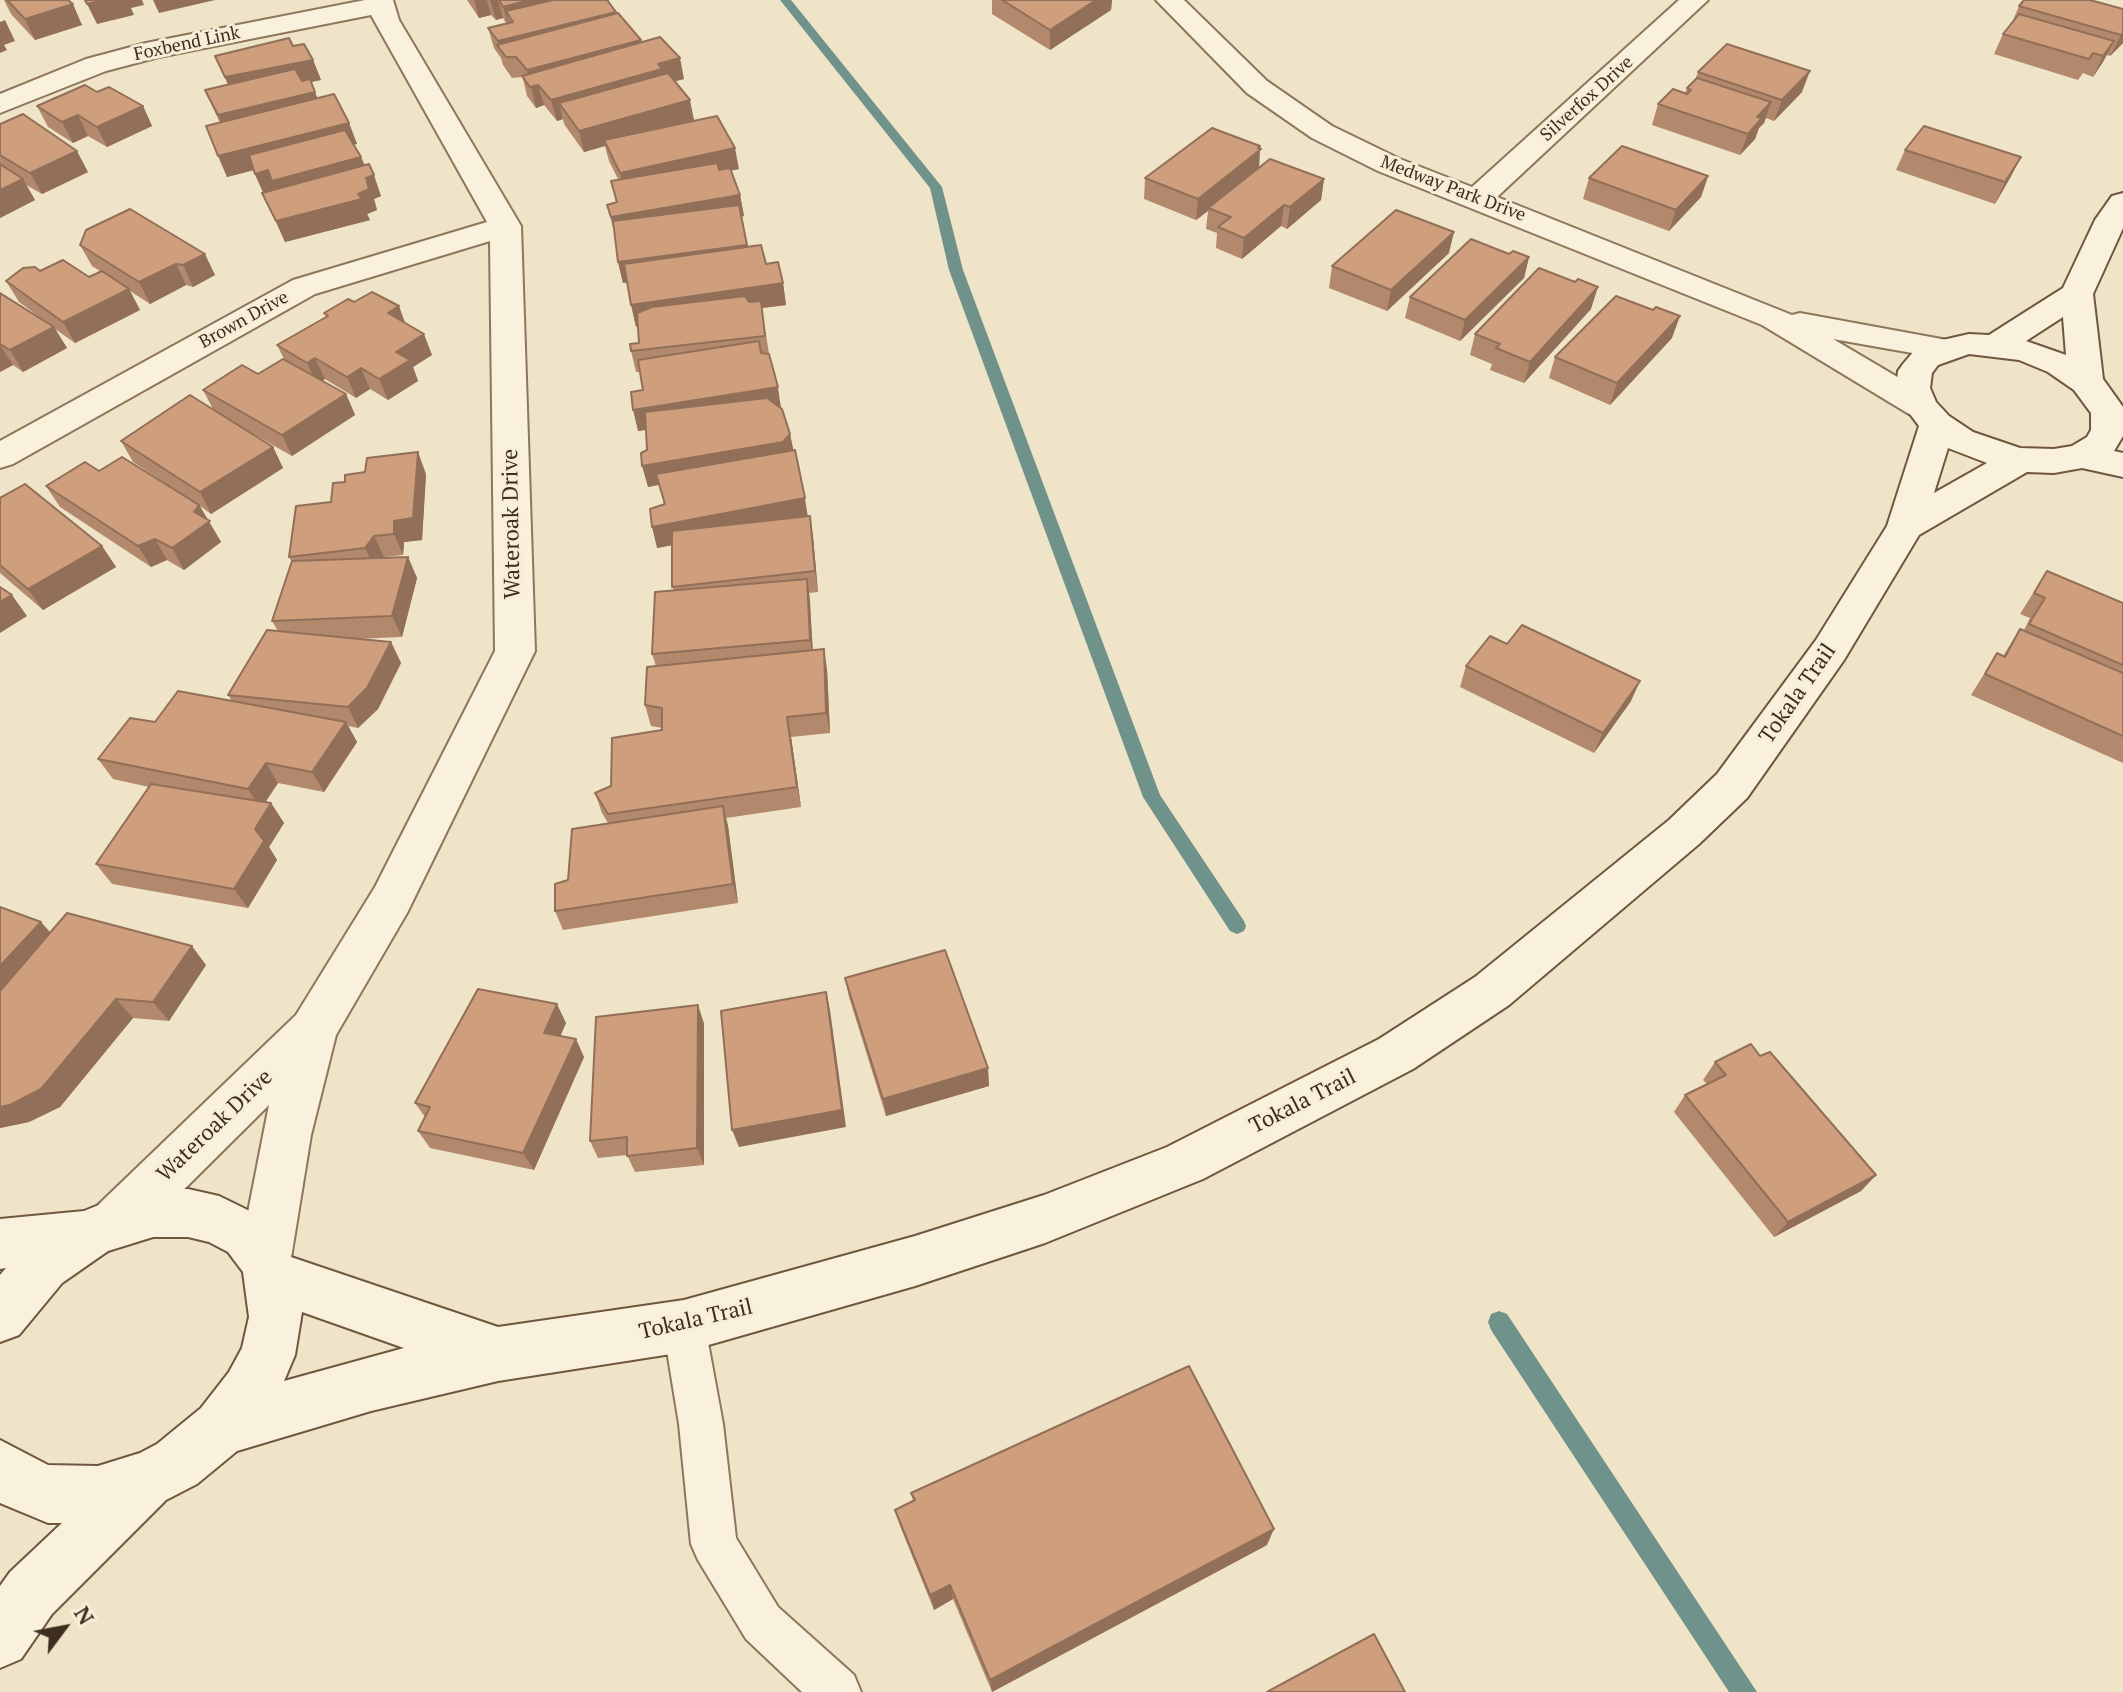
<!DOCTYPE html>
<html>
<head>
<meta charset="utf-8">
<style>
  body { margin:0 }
  #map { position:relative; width:2123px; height:1692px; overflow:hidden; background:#f0e4c8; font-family:"PT Serif",serif }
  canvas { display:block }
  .north { position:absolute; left:24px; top:1588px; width:80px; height:80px; -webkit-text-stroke:6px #f7eed8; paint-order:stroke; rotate:58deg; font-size:22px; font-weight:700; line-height:32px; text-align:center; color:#3d2e20 }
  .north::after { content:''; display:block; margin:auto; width:28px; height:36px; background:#3d2e20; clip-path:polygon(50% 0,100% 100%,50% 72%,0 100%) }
</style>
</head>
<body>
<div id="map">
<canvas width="2123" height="1692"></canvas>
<div class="north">N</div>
</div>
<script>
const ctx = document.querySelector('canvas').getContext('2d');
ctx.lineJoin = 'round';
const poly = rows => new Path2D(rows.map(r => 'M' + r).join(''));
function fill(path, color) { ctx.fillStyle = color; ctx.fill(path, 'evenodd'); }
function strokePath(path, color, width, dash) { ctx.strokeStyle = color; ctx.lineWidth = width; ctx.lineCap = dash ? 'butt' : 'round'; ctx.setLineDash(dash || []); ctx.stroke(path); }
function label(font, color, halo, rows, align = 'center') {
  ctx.font = font + ' "PT Serif",serif'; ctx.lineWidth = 6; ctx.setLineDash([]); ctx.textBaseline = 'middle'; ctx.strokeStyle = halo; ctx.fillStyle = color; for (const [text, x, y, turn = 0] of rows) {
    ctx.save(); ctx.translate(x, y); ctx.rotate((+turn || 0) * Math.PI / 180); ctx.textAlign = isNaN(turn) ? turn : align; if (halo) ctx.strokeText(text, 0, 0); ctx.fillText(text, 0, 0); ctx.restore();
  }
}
fill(poly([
  [780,0,791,0,942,187,963,270,1160,795,1244,921,1246,926,1244,931,1237,934,1230,931,1143,797,949,270,930,188,780,0],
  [1499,1311,1507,1314,1757,1692,1729,1692,1491,1330,1488,1322,1491,1314,1499,1311]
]), '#6f938a');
const lane = poly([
  [684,1306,699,1312,705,1326,723,1424,736,1538,778,1607,854,1675,861,1692,802,1692,746,1639,698,1560,691,1544,679,1424,663,1326,669,1312,684,1306]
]);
const street = poly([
  [365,0,393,0,399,20,521,226,535,651,407,913,336,1035,311,1135,291,1258,284,1276,265,1283,246,1276,239,1258,269,1105,134,1239,116,1246,98,1239,90,1222,98,1205,296,1015,375,887,495,651,490,241,315,294,13,464,0,468,0,441,293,280,487,222,371,15,159,57,106,71,0,113,0,94,86,59,146,43,365,0],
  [1156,0,1184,0,1267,81,1332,126,1400,159,1472,187,1679,0,1708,0,1497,197,1792,315,1800,313,1958,342,1963,349,1958,356,1946,359,1833,339,1933,398,1938,406,1933,414,1921,417,1909,414,1762,325,1378,171,1312,138,1247,93,1156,0]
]);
const secondary = poly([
  [2123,193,2123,228,2093,294,2103,379,2123,407,2123,436,2114,451,2123,453,2123,477,2082,468,2054,473,2027,472,1919,535,1844,660,1747,798,1699,844,1509,1005,1413,1069,1203,1179,1045,1243,915,1286,684,1352,498,1381,371,1411,237,1451,197,1484,166,1500,52,1614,21,1659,0,1668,0,1586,10,1572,62,1523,48,1523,0,1503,0,1440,48,1465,98,1466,140,1453,157,1444,201,1408,229,1372,242,1348,249,1317,243,1272,228,1252,209,1242,188,1237,153,1237,108,1251,62,1283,19,1335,0,1342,0,1275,6,1268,0,1269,0,1219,84,1211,116,1198,153,1189,188,1189,219,1196,264,1218,284,1240,291,1257,498,1327,684,1300,915,1236,1044,1195,1167,1147,1379,1039,1475,977,1669,820,1717,774,1816,640,1887,526,1919,426,1904,406,1896,388,1898,371,1903,364,1914,351,1934,342,1969,334,1989,335,2063,288,2095,220,2112,196,2123,193],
  [2063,317,2066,355,2026,341,2063,317],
  [1969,354,2019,360,2048,372,2074,390,2091,413,2091,430,2087,437,2072,446,2054,449,2020,448,1973,432,1949,416,1936,402,1930,388,1932,373,1938,365,1969,354],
  [1948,448,1987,463,1934,493,1948,448],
  [302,1312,404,1348,284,1381,295,1355,302,1312]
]);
strokePath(lane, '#8d765c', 4);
strokePath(street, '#8d765c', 4);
strokePath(secondary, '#6f573f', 4);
fill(lane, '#faf1dc');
fill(street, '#faf1dc');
fill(secondary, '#faf1dc');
fill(poly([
  [4,0,68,0,82,25,35,40,11,14],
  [467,0,609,0,609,2,617,13,641,40,641,42,684,79,675,81,694,120,739,169,731,170,740,195,744,216,741,217,747,247,766,264,783,283,786,305,762,308,769,354,781,408,790,434,808,516,810,516,813,537,818,592,809,593,813,650,827,669,830,733,791,737,801,807,726,818,728,826,738,903,563,930,555,911,568,880,608,823,602,813,595,793,611,786,662,730,662,728,651,726,645,705,656,666,652,654,673,590,672,545,657,548,664,504,659,485,648,487,646,430,638,431,643,390,640,372,636,372,631,351,639,343,638,326,636,327,627,282,623,283,618,262,614,231,607,205,616,202,611,181,618,179,609,161,605,146,584,152,564,124,563,119,557,121,544,105,536,108,527,96,523,79,522,77,512,78,503,65,501,58,494,48,488,28,506,23,503,18,496,20,491,15,479,18],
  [992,0,1112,0,1111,10,1050,50,992,14],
  [2019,6,2123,9,2123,43,2110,56,2107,55,2093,77,2083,73,2078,80,1994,54,2003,34,2011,25],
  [293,46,313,60,321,80,311,82,317,98,349,123,357,144,354,144,381,196,374,199,377,210,367,214,370,220,285,242,253,170,227,177,220,123,205,90,228,85,215,56],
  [1698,72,1802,92,1774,121,1766,118,1764,123,1759,128,1755,139,1740,155,1652,125,1658,104,1685,93,1687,88,1695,80],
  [97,92,143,106,152,126,107,147,88,136,73,143,48,127,37,106],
  [0,124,88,172,42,194,26,185,35,200,0,218],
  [1260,146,1259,168,1324,179,1321,200,1287,229,1281,226,1242,259,1216,248,1217,233,1206,229,1208,211,1196,220,1144,199,1145,178],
  [1905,150,2021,157,2010,178,1995,204,1896,170],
  [1708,176,1701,197,1669,231,1583,199,1589,178],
  [86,230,215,275,193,287,186,285,150,304,130,291,140,310,75,343,55,329,67,348,23,372,13,365,0,372,0,293,42,319,19,302,6,281,40,271,89,277,100,271,92,266,80,245],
  [1449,253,1387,311,1329,288,1332,266],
  [1509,254,1529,257,1524,278,1460,341,1405,318,1410,297],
  [354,302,405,323,432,355,413,367,418,381,388,400,370,389,356,398,325,379,322,381,346,394,355,415,292,456,236,424,273,447,283,468,211,514,200,506,221,542,184,570,167,560,151,567,60,507,46,486,99,471,184,496,133,462,121,441,213,409,203,390,258,374,284,359,277,345,326,317,324,313],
  [1591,309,1524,383,1490,370,1492,364,1470,355,1475,334],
  [1672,338,1610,405,1549,378,1555,357],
  [426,474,422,540,404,542,403,555,384,557,408,557,417,578,402,637,355,639,391,642,401,663,378,709,358,728,348,726,357,742,324,792,278,783,265,802,271,803,284,823,269,847,277,860,248,908,112,884,96,864,149,787,113,779,98,759,155,722,232,701,228,695,278,631,272,621,292,562,289,557,331,502],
  [0,498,102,546,116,567,43,610,0,573],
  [2047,571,2123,603,2123,763,1971,695,1997,653,2003,656,2020,629,2024,630,2030,618,2020,614],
  [1466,666,1631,701,1594,753,1460,687],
  [0,907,50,933,206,965,169,1021,133,1018,60,1107,29,1122,0,1128],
  [845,978,988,1068,989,1086,886,1116,849,997],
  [698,1005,704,1024,704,1165,635,1172,627,1155,598,1158,590,1141],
  [566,1023,560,1036,584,1057,534,1170,430,1148,418,1131,425,1117,415,1103],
  [1760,1056,1876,1175,1861,1191,1774,1237,1674,1112,1685,1095,1707,1084,1703,1080,1715,1062],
  [911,1493,1267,1545,992,1692,953,1599,934,1610,900,1526,895,1510,913,1501]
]), '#b2896c');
fill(poly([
  [103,0,142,0,144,5,131,8,134,15,97,24,87,4],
  [153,0,215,0,159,13],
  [474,0,487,0,491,15,479,18],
  [490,0,498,0,503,18,496,20],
  [530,0,609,0,609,2,514,26,513,22,506,11,510,27,509,27,503,7],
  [1096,0,1112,0,1111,10,1050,50,1050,30],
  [73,4,82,25,35,40,25,19],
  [616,12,621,32,516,57,500,49,498,41],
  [5,20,15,41,4,45,7,50,0,53,0,22],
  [2123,33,2123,43,2110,56,2121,35],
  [641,40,645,60,538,85,544,105,536,108,527,70],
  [2114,41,2103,62,2093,77,2103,56],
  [680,58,684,79,665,84,559,103,563,119,557,121,551,100],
  [313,60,321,80,234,97,225,77],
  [1810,71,1802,92,1774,121,1782,100],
  [315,92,323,112,227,136,218,115],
  [690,100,694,120,604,140,605,146,584,152,579,131],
  [1771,102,1764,123,1759,128,1755,139,1740,155,1748,134,1757,117],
  [143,106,152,126,107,147,97,127],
  [78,115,88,136,73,143,62,122],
  [349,123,357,144,227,177,218,156],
  [1260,146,1259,170,1208,208,1208,211,1196,220,1198,199],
  [735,148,739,169,625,194,620,173],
  [77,151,88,172,42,194,30,173],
  [361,157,369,177,374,175,381,196,374,199,377,210,367,214,370,220,285,242,255,174,268,170],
  [2021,157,2010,178,1995,204,2005,182],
  [1708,176,1701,197,1669,231,1676,210],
  [23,179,35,200,0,218,0,190],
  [1324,179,1321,200,1287,229,1290,207],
  [740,195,744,216,616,238,611,217],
  [1284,205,1281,226,1242,259,1244,238],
  [1454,232,1449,253,1387,311,1391,290],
  [747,245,751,266,623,283,618,262],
  [205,254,215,275,193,287,183,265],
  [1529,257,1524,278,1460,341,1465,320],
  [176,264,186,285,150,304,139,282],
  [783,283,786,305,762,308,769,357,762,308,636,327,631,305],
  [1598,287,1591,309,1524,383,1530,362],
  [129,289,140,310,75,343,63,322],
  [399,306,407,328,388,313],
  [1680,316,1672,338,1610,405,1617,383],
  [54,327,67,348,23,372,10,350],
  [424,334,432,355,413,367,418,381,388,400,379,379,396,352],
  [0,345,13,365,0,372],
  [315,358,325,379,317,384,307,363],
  [361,368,370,389,356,398,347,377],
  [778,387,781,409,638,431,633,410],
  [346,394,355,415,292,456,282,435],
  [790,434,794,455,648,487,642,466],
  [273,447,283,468,211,514,200,492],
  [418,452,426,474,422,540,404,542,403,555,394,534,394,521],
  [805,498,808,520,657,548,652,527],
  [199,505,221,542,184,570,172,548,194,512],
  [810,516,813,537,818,592,815,571],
  [374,536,384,557,375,569,365,548],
  [155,539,167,560,151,567,138,546],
  [102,546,116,567,43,610,28,589],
  [408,557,417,578,402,637,392,616],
  [807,579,810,600,813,661,810,640],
  [12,595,27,616,0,633,0,602],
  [391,642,401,663,378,709,358,728,348,707],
  [824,649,827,669,830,733,826,713],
  [1640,681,1631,701,1594,753,1603,733],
  [787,717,791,737,801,807,797,787],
  [346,722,357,742,324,792,312,772],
  [266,763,278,783,261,809,248,789],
  [271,803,284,823,269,847,277,860,248,908,234,889,255,829],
  [723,806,728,826,738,903,733,884],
  [41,922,58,941,0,1005,0,966],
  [192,946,206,965,169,1021,153,1002],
  [826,992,830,1010,846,1127,739,1147,732,1130],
  [116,999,133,1018,60,1107,29,1122,0,1128,0,1107],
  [557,1004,566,1023,554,1051,544,1033],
  [698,1005,704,1024,704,1165,697,1148],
  [576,1039,584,1057,534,1170,523,1153],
  [988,1068,989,1086,886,1116,883,1099],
  [1876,1175,1861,1191,1774,1237,1788,1222],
  [1274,1529,1267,1545,992,1692,990,1680],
  [950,1585,953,1599,934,1610,930,1595]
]), '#916f58');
const building = poly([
  [7,0,68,0,73,4,25,19,7,0],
  [85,0,103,0,87,4,85,0],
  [499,0,530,0,503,7,499,0],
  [553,0,607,0,616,12,498,41,488,28,513,22,506,11,553,0],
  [1002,0,1096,0,1050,30,1002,0],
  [2024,0,2090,0,2123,9,2123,33,2121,35,2019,6,2024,0],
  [618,13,641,40,527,70,516,57,506,57,497,45,618,13],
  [2019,14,2114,41,2103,56,2093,53,2089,59,2003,34,2019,14],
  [660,37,680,58,658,64,662,69,551,100,538,85,530,87,522,76,660,37],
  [289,38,293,46,304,44,313,60,225,77,215,56,289,38],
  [1727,44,1810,71,1782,100,1698,72,1727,44],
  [295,69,302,81,310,79,315,92,218,115,205,90,295,69],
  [668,73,690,100,579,131,559,103,668,73],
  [1697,78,1771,102,1757,117,1762,118,1748,134,1658,104,1673,89,1687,94,1691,90,1687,88,1697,78],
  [85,85,97,92,109,87,143,106,97,127,78,115,62,122,37,106,85,85],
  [334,94,349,123,218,156,206,126,334,94],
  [23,114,77,151,30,173,0,155,0,124,23,114],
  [717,116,735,148,620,173,604,140,717,116],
  [1924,126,2021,157,2005,182,1905,150,1924,126],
  [1212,128,1260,146,1258,148,1261,149,1198,199,1145,178,1212,128],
  [345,130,361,157,272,181,268,170,255,174,249,155,345,130],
  [1622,146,1708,176,1676,210,1589,178,1622,146],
  [1270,159,1324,179,1290,207,1284,205,1244,238,1218,227,1231,217,1208,208,1270,159],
  [717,163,719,170,730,168,740,195,611,217,607,205,617,202,611,181,717,163],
  [0,164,23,179,0,190,0,164],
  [369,164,374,175,366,178,369,189,358,194,362,199,276,221,262,193,369,164],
  [739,205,747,245,618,262,613,221,739,205],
  [130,209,205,254,183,265,176,264,139,282,80,245,86,230,130,209],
  [1396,210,1454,232,1391,290,1332,266,1396,210],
  [1471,239,1509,254,1513,251,1529,257,1465,320,1410,297,1471,239],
  [761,245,766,264,778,262,783,283,631,305,624,264,761,245],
  [63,260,89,277,102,271,129,289,63,322,6,281,23,268,35,267,40,271,63,260],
  [1539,268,1575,282,1578,279,1598,287,1530,362,1496,348,1500,344,1475,334,1539,268],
  [372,292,399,306,388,313,424,334,396,352,410,360,379,379,361,368,347,377,315,358,307,363,277,345,328,316,324,313,348,299,354,302,372,292],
  [0,293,54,327,10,350,0,344,0,293],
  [745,296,749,302,761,301,765,336,631,351,630,344,639,343,637,313,652,307,745,296],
  [1616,296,1653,310,1656,307,1680,316,1617,383,1555,357,1616,296],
  [759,341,761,353,769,354,778,387,633,410,631,392,643,390,638,360,759,341],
  [283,359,346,394,282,435,203,390,242,365,258,374,283,359],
  [190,395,273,447,200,492,121,441,190,395],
  [767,398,782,409,790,434,783,442,642,466,641,453,647,450,645,412,767,398],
  [795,450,805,498,652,527,650,509,665,504,656,474,795,450],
  [418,452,413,518,394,521,394,534,374,536,365,548,289,557,296,506,331,502,333,483,345,482,345,475,365,472,367,458,418,452],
  [122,457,199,505,194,512,210,521,172,548,155,539,138,546,46,486,85,462,99,471,122,457],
  [25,484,102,546,28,589,0,565,0,498,25,484],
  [810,516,815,571,672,587,672,531,810,516],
  [408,557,392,616,272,621,292,561,408,557],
  [2047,571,2123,603,2123,665,2029,624,2045,598,2034,593,2047,571],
  [807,579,810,640,652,654,655,592,807,579],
  [0,587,12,595,0,602,0,587],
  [1522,625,1640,681,1603,733,1466,666,1490,636,1507,644,1522,625],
  [2020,629,2123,673,2123,736,1985,674,1997,653,2005,657,2020,629],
  [267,630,391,642,367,688,348,707,228,695,267,630],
  [824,649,826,713,787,717,797,787,608,814,595,793,611,786,612,738,662,730,662,708,645,705,647,667,824,649],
  [178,691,346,722,312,772,266,763,248,789,98,759,130,718,155,722,178,691],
  [151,784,271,803,255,829,264,841,234,889,96,864,151,784],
  [723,806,733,884,555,911,555,884,568,880,572,829,723,806],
  [0,907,41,922,0,966,0,907],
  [67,913,192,946,153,1002,116,999,41,1089,10,1105,0,1107,0,991,67,913],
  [945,950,988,1068,883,1099,845,978,945,950],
  [478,989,557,1004,544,1033,576,1039,523,1153,418,1131,430,1107,415,1103,478,989],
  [826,992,842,1110,732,1130,721,1011,826,992],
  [698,1005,697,1148,627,1156,627,1137,590,1141,596,1017,698,1005],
  [1751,1044,1760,1056,1770,1052,1876,1175,1788,1222,1685,1095,1726,1075,1715,1062,1751,1044],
  [1189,1366,1274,1529,990,1680,950,1585,930,1595,895,1510,915,1500,911,1493,1189,1366],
  [1374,1634,1405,1692,1267,1692,1374,1634]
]);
fill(building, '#cf9f7d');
strokePath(building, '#916f58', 2);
label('18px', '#3d2e20', '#f7eed8', [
  ["Foxbend Link",187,44,-12],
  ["Silverfox Drive",1587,99,-42],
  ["Medway Park Drive",1453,189,21],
  ["Brown Drive",244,320,-29]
]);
label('22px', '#3d2e20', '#f7eed8', [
  ["Wateroak Drive",512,524,-91],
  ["Tokala Trail",1798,694,-55],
  ["Tokala Trail",1303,1102,-27],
  ["Wateroak Drive",215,1126,-44],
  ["Tokala Trail",696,1320,-13]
]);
</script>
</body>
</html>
